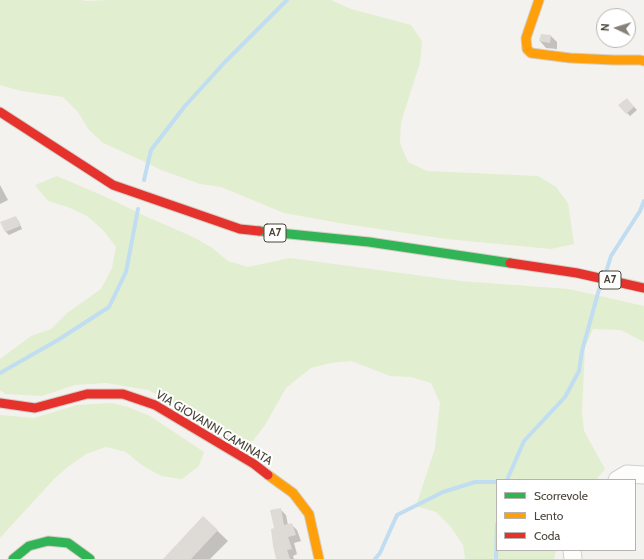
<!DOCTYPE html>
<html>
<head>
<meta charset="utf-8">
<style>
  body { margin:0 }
  #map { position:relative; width:644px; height:559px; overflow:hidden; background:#f4f2ee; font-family:Cabin,sans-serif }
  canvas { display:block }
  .legend { position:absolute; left:496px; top:479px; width:140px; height:72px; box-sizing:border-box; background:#fff; border:1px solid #b7b4b0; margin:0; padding:5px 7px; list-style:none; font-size:12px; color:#4b4439 }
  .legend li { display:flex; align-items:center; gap:8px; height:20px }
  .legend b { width:20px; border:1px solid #b7b4b0 }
  .north { position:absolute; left:596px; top:8px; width:40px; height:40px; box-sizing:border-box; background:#fff; border:1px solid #b7b4b0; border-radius:50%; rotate:274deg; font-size:11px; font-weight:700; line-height:16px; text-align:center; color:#4b4439 }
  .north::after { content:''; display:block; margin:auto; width:14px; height:18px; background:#868178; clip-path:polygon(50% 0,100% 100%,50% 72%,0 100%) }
</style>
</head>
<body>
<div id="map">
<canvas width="644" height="559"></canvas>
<ul class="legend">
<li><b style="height:5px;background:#30b455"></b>Scorrevole</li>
<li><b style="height:5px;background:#ff9f0a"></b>Lento</li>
<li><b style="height:5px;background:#e5322d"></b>Coda</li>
</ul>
<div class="north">N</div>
</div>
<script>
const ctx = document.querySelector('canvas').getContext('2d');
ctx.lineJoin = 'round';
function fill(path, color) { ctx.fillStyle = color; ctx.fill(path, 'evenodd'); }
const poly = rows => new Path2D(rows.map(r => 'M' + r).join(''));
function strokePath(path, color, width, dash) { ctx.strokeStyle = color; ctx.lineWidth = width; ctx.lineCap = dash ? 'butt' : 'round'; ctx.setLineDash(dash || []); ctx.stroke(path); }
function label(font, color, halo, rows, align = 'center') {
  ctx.font = font + ' Cabin,sans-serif'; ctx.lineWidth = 4; ctx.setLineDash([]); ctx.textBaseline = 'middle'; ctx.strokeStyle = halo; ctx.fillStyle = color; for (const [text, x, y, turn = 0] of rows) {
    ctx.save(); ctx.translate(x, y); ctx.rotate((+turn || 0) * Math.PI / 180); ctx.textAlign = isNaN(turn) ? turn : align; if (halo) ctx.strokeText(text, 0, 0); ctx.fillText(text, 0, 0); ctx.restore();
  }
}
fill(poly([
  [0,0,81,0,87,1,110,0,331,0,351,9,411,25,422,41,420,63,401,122,400,143,408,162,427,171,538,176,556,187,568,203,574,244,551,249,446,239,345,224,284,213,221,187,200,184,161,170,143,161,103,143,89,130,78,112,63,97,21,91,0,85],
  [57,176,108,198,145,216,191,236,211,247,228,261,248,267,290,258,460,281,569,289,644,306,644,342,621,330,593,329,585,347,582,411,584,431,605,469,596,480,497,480,497,550,556,550,554,559,465,559,463,545,451,527,436,512,416,506,435,448,440,403,431,383,411,377,390,376,351,361,330,363,311,368,286,388,265,425,253,441,233,443,200,417,148,390,106,383,75,385,42,396,5,394,0,390,0,359,31,336,51,329,67,313,101,289,112,268,116,247,103,230,87,216,68,207,48,201,35,185],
  [112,403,128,407,150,416,204,452,199,466,182,479,161,476,143,466,126,452,106,447,86,454,69,466,54,479,0,538,0,415,34,418,77,405]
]), '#e1eecf');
fill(poly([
  [551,36,557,42,557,49,546,48,540,41],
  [627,99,637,110,630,116,620,106],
  [0,185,8,200,0,204],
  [15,217,18,220,22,229,9,235,6,232,2,223],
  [280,509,286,515,288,525,291,524,297,530,301,541,294,543,297,554,293,556,294,559,278,559,275,529],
  [203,517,228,541,210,559,174,559]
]), '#0003');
strokePath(poly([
  [144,180,151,150,185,106,225,62,287,0],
  [606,272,611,256,640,211,644,201],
  [0,373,58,340,109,307,126,272,138,209],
  [507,480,524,441,565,397,579,371,582,351,598,293,601,284],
  [375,559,380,553,397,515,443,492,475,482,497,482],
  [496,559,497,524]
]), '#c0ddf1', 4);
fill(poly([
  [541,34,551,35,550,43,539,41],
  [627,98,634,107,626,114,618,105],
  [16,216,20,226,5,232,0,222],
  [281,508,284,525,292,523,296,535,288,537,292,549,287,550,290,559,276,559,273,546,271,529,274,528,270,510],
  [203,516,218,530,191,559,163,559]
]), '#dedbd6');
const street = poly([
  [617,480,627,474,644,475],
  [572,550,573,559]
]);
const fast = poly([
  [259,231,369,242,510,263],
  [13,559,29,546,48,541,68,543,90,559]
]);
const slow = poly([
  [539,0,526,38,527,49,531,53,570,58,614,60,640,60,644,61],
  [268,475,293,493,309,514,319,559]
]);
const jam = poly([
  [0,112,113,185,240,229,259,231],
  [510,263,577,273,644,288],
  [0,403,35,408,87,394,123,394,155,405,254,464,268,475]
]);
strokePath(street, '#d2d0cb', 19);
strokePath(fast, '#d3cfc5', 11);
strokePath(slow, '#d3cfc5', 11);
strokePath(jam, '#d3cfc5', 11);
strokePath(street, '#fdfdfc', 17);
strokePath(fast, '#30b455', 9);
strokePath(slow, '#ff9f0a', 9);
strokePath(jam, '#e5322d', 9);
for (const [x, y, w] of [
  [275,233,22],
  [610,280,22]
]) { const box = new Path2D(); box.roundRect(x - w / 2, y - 9, w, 18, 3); ctx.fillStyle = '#fff'; ctx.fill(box); strokePath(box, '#4b4439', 1); }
label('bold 11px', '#4b4439', null, [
  ["A7",275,233],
  ["A7",610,280]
]);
label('12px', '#4b4439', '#fff', [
  ["VIA GIOVANNI CAMINATA",214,428,31]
]);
</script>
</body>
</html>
